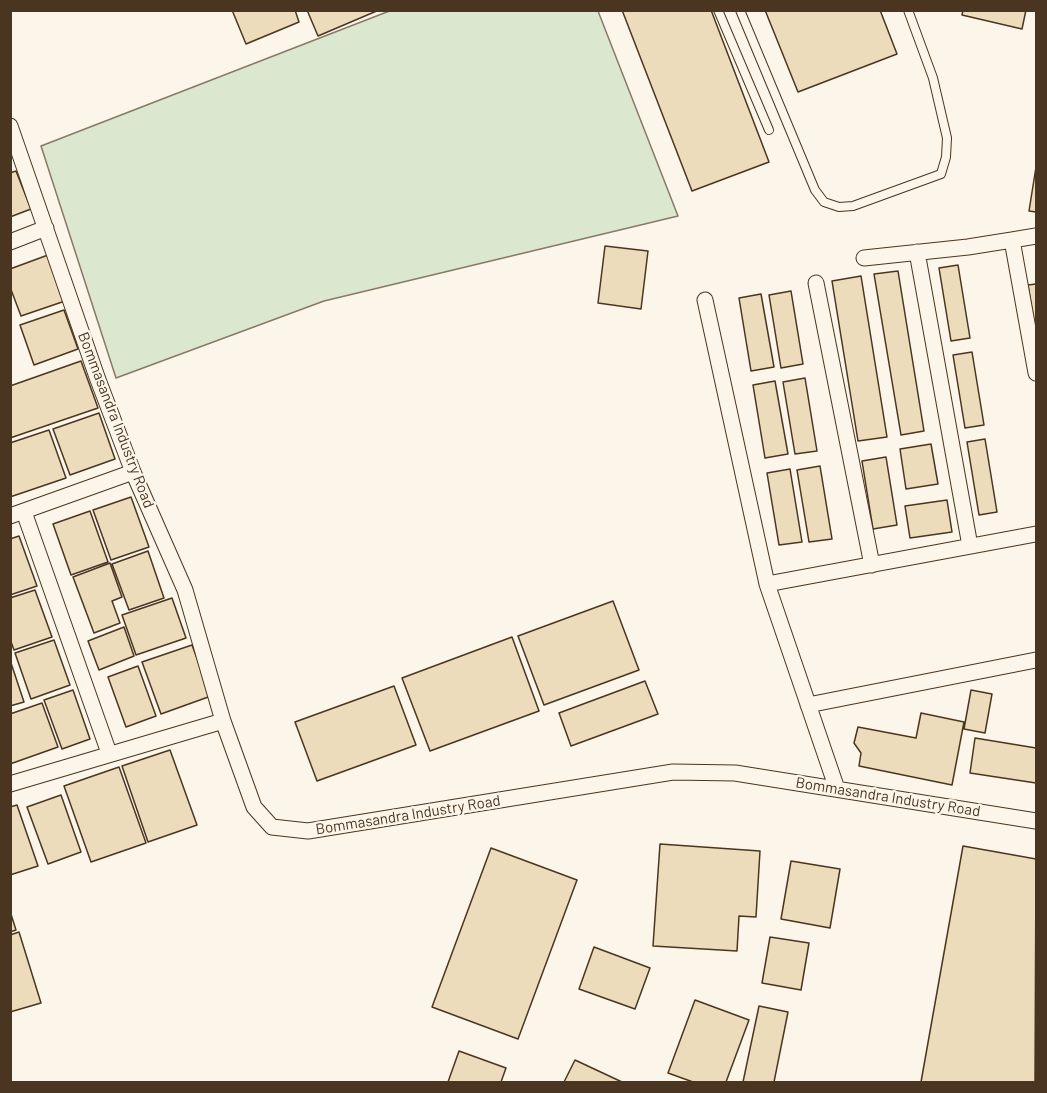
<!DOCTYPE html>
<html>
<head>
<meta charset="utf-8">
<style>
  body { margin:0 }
  #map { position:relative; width:1047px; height:1093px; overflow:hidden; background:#fbf6e9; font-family:Barlow,sans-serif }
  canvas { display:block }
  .frame { position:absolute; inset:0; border:12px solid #4a3520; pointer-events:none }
</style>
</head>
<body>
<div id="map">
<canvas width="1047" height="1093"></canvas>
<div class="frame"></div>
</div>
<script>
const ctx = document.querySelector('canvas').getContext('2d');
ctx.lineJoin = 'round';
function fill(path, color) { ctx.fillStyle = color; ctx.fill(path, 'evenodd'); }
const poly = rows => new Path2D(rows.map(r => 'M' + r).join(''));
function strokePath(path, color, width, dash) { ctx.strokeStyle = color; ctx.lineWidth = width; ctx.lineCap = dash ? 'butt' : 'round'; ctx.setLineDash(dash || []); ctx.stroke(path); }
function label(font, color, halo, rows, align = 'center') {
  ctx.font = font + ' Barlow,sans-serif'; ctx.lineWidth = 4.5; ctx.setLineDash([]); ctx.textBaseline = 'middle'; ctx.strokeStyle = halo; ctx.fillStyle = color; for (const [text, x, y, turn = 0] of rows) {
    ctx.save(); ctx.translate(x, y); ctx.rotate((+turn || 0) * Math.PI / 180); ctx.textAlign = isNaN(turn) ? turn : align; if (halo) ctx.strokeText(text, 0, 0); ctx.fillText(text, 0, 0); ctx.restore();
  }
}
const green = poly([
  [392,10,598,11,678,216,324,301,116,378,41,146,392,10]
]);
fill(green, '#dce7d0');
strokePath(green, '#887966', 1.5);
const building = poly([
  [232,10,295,10,299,22,246,44,232,10],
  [307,10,379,10,318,36,307,10],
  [622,10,711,10,769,162,692,191,622,10],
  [765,10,880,10,897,54,798,92,765,10],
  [963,10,1026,10,1022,29,962,15,963,10],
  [1036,167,1036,212,1029,211,1036,167],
  [16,171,31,209,10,217,10,173,16,171],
  [605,246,648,251,641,309,598,303,605,246],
  [48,255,65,301,21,316,10,287,10,269,48,255],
  [958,265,970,338,951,341,939,268,958,265],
  [898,271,924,431,901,435,874,274,898,271],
  [861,276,887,437,858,441,832,281,861,276],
  [1036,284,1036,335,1028,285,1036,284],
  [791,291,803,364,781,368,769,295,791,291],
  [761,294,774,367,751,371,739,298,761,294],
  [64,310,78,349,34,365,20,325,64,310],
  [972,352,984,425,965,428,953,355,972,352],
  [81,361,98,408,10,438,10,386,81,361],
  [805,378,817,451,795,454,783,382,805,378],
  [775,381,788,454,765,458,753,385,775,381],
  [99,413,115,459,70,475,53,429,99,413],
  [49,430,66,478,10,497,10,443,49,430],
  [985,439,997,512,979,515,967,442,985,439],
  [931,444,938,484,906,489,900,449,931,444],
  [886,457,897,525,873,529,862,461,886,457],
  [820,466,832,539,809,542,797,470,820,466],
  [790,469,802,542,779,545,767,473,790,469],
  [131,497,149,547,111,560,93,510,131,497],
  [947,500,952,532,910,538,905,506,947,500],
  [90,511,108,562,71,575,53,524,90,511],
  [19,536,37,586,10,595,10,539,19,536],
  [148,551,164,598,129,610,112,564,148,551],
  [110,563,122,597,112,601,120,623,94,633,73,577,110,563],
  [35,590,52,637,14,650,10,639,10,598,35,590],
  [172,598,186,638,136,655,122,615,172,598],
  [613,601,639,670,544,705,518,636,613,601],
  [124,627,134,656,99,670,88,641,124,627],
  [512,637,539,711,430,751,402,678,512,637],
  [54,640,70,685,31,699,15,653,54,640],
  [192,645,211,696,161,714,142,662,192,645],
  [10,660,24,702,10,706,10,660],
  [138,666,156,716,126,727,108,677,138,666],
  [645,681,658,714,571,746,559,713,645,681],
  [394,686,416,745,317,781,295,722,394,686],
  [73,690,90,739,62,749,44,700,73,690],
  [971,690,992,694,985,733,964,729,971,690],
  [42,703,58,747,10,764,10,714,42,703],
  [921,713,964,722,952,785,859,766,861,753,854,743,858,727,916,738,921,713],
  [975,738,1036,748,1036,783,970,773,975,738],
  [170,750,197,825,148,842,122,766,170,750],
  [119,767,146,843,91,862,64,786,119,767],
  [61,795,81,852,48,864,27,807,61,795],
  [17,805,38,866,10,875,10,807,17,805],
  [660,844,760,851,756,917,739,916,737,951,653,946,660,844],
  [963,846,1036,859,1035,1082,921,1082,963,846],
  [491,848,577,880,518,1039,432,1007,491,848],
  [791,861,840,869,830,928,781,919,791,861],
  [10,911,16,930,10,932,10,911],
  [19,932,41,1003,10,1012,10,935,19,932],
  [770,937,809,943,801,990,762,983,770,937],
  [594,947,650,968,635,1009,579,989,594,947],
  [695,1000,749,1020,726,1082,693,1082,668,1073,695,1000],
  [759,1006,788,1012,774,1082,743,1082,759,1006],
  [459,1051,506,1068,501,1082,448,1082,459,1051],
  [575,1060,622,1082,564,1082,575,1060]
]);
fill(building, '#ecdcbc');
strokePath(building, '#4a3520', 1.5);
const lane = poly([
  [718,10,769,130],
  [740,10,815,190,824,202,839,207,853,206,941,174,946,157,947,138,933,78,908,10]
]);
const street = poly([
  [10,126,97,377,133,472,185,590,223,721,254,807,272,827,308,831,673,772,735,773,1036,821],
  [1012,240,1036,236],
  [10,242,46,228],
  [917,252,970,546],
  [864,258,968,247,1012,240,1036,373],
  [816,283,872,565],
  [705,300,767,584,1036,534],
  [24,512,109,753],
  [10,516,133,472],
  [767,584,837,789],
  [808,705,1036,660],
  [10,784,223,721]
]);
strokePath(lane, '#4a3520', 10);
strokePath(street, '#4a3520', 17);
strokePath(lane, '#fbf6e9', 8);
strokePath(street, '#fbf6e9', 15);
label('15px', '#4a3520', '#fbf6e9', [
  ["Bommasandra Industry Road",116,420,69],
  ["Bommasandra Industry Road",888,797,9],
  ["Bommasandra Industry Road",408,815,-9]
]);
</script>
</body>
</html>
